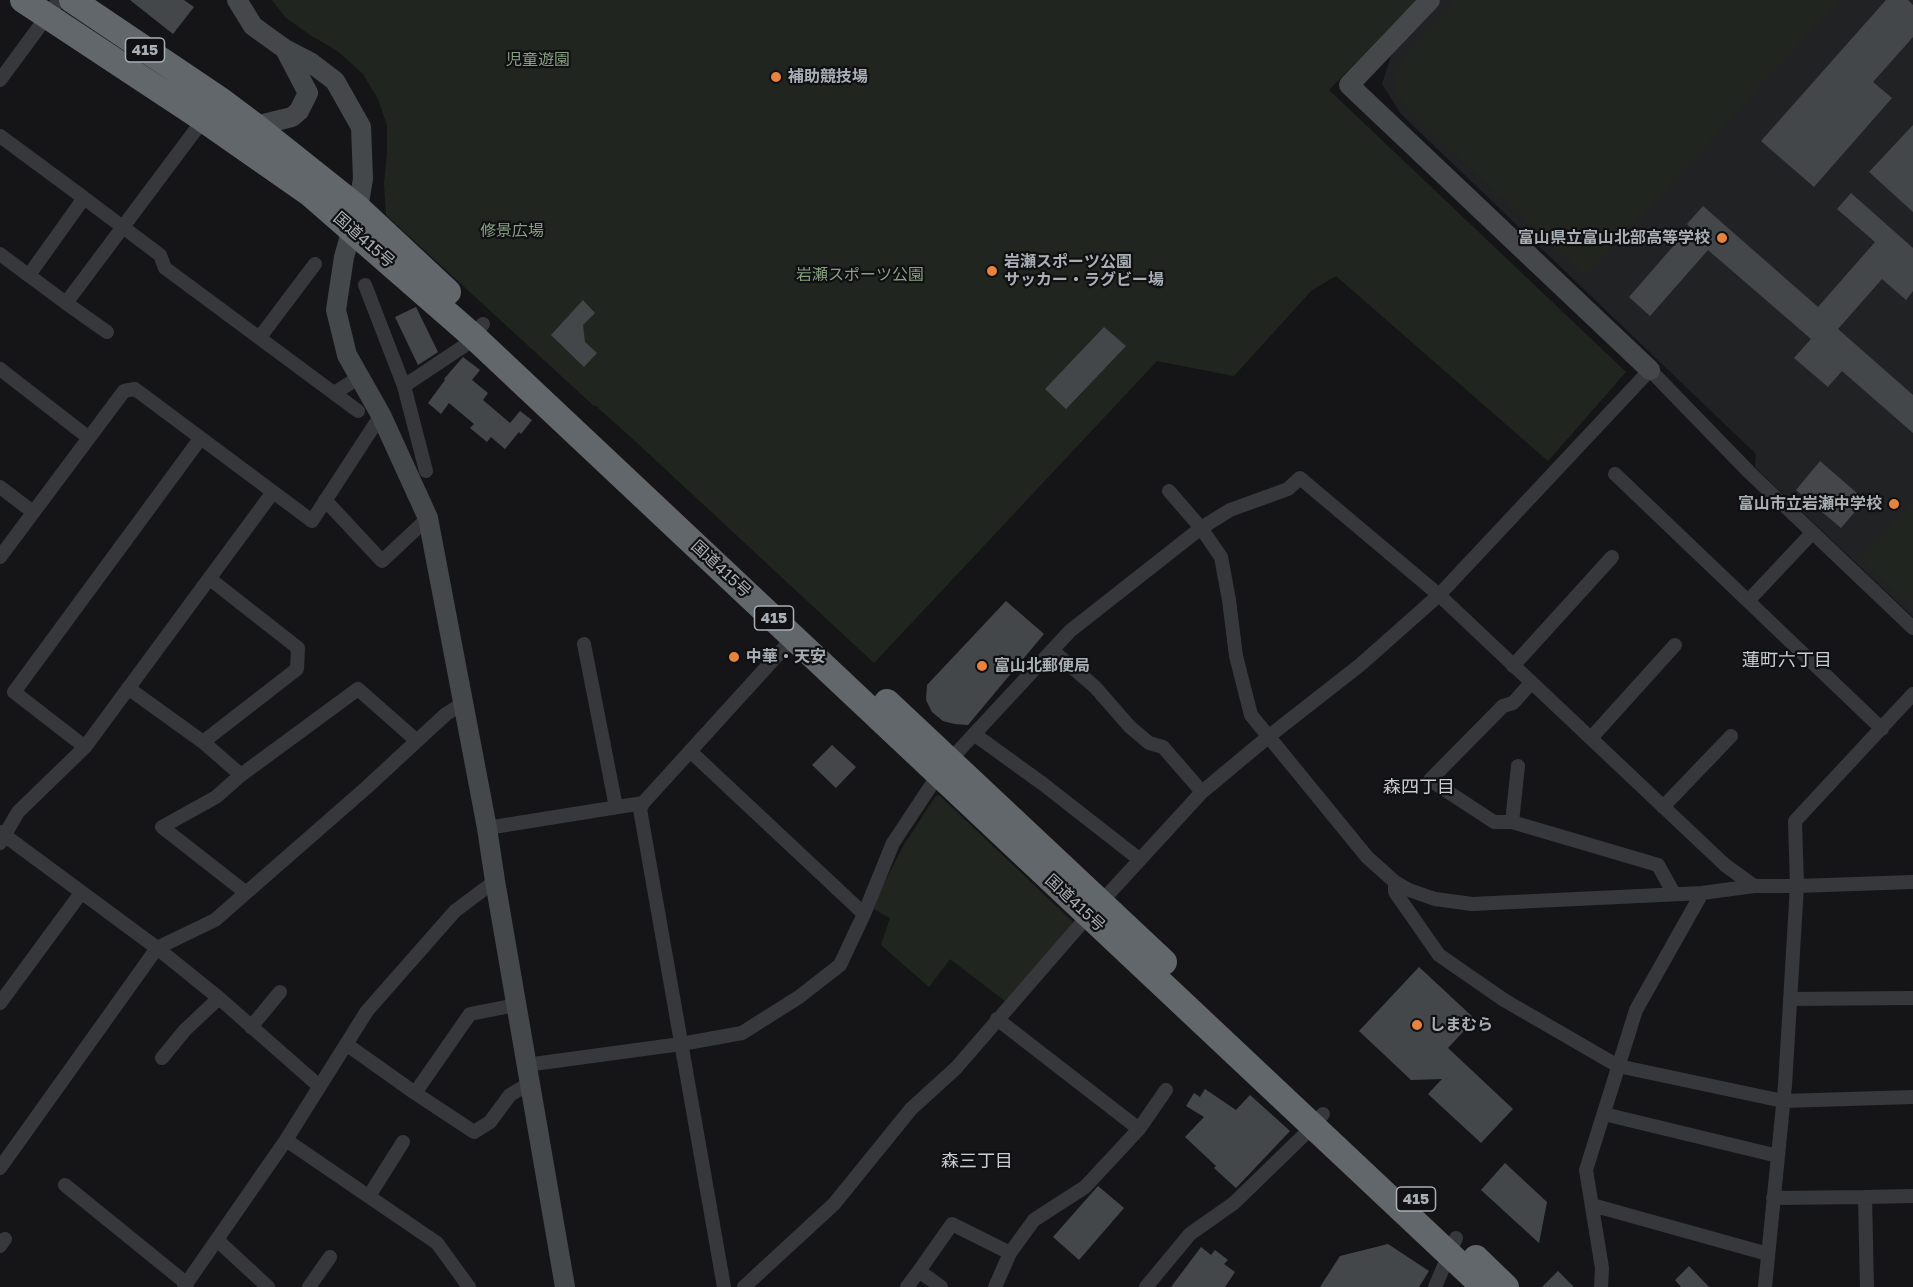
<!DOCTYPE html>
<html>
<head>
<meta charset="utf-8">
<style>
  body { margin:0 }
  canvas { display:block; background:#151517 }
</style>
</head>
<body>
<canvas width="1913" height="1287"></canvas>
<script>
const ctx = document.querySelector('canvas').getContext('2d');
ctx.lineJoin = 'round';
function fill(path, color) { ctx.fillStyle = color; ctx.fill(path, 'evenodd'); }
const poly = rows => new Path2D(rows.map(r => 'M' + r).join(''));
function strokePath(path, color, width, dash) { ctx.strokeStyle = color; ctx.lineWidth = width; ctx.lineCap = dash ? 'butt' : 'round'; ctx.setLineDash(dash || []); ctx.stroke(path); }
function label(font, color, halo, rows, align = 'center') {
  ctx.font = font + ' "Golos Text","Noto Sans JP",sans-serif'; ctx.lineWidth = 4.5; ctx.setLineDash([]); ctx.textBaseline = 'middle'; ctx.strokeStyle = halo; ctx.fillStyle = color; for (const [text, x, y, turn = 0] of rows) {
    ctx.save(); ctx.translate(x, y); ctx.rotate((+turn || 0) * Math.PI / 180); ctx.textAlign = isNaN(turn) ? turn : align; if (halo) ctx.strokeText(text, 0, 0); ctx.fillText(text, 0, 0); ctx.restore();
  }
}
fill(poly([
  [1441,0,1913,0,1913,617,1755,467,1756,454,1401,114,1382,84,1393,50]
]), '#212223');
fill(poly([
  [272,0,1417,0,1329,90,1626,372,1548,461,1336,276,1312,290,1234,376,1157,361,874,663,634,440,595,405,594,406,386,215,384,183,387,154,387,125,378,99,363,74,339,52,310,35,285,17],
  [1457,0,1839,0,1586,276,1404,106,1394,86,1399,63],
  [1913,503,1913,608,1860,559],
  [939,795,1073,922,1070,929,1005,1001,950,959,929,987,881,945,890,918,874,909,878,896,902,848,935,797]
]), '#20261f');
fill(poly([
  [130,0,184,0,194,7,173,34],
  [1886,0,1908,0,1913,5,1913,37,1873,82,1892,98,1814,187,1761,141],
  [1913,125,1913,212,1869,172],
  [1851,193,1913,248,1913,291,1906,300,1882,279,1838,329,1913,395,1913,433,1842,371,1828,387,1794,358,1811,339,1708,250,1650,316,1629,297,1690,227,1687,224,1703,206,1818,307,1875,242,1837,209],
  [583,300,595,313,583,325,585,342,597,353,584,367,551,335],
  [416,307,438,352,418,365,395,317],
  [1104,327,1126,346,1066,409,1045,389],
  [463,357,480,370,472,380,488,393,483,400,510,423,520,411,532,420,521,434,519,432,505,449,491,437,487,442,470,428,474,424,449,403,441,414,428,403,445,380,444,379],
  [1820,461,1865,500,1841,528,1796,490],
  [1006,601,1044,634,968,725,955,724,943,721,932,712,926,700,927,685],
  [832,745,856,767,836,788,812,765],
  [1419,967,1475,1019,1448,1048,1513,1109,1481,1143,1428,1094,1442,1079,1411,1080,1359,1031],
  [1205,1089,1236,1110,1250,1095,1290,1131,1236,1188,1214,1168,1216,1166,1185,1137,1204,1117,1186,1106,1194,1093,1200,1097],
  [1505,1163,1547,1202,1539,1243,1481,1190],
  [1098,1186,1124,1208,1079,1260,1053,1237],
  [1388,1244,1429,1271,1419,1287,1320,1287,1340,1256],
  [1201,1247,1211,1255,1215,1250,1228,1260,1224,1264,1235,1272,1225,1287,1171,1287],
  [1689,1266,1709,1287,1681,1287,1675,1280],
  [1558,1271,1574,1287,1542,1287]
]), '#444749');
strokePath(poly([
  [0,80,59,0],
  [0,136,84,198],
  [0,254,66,303,206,116],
  [29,275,84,198,160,255,165,268,358,411],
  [365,285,404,386,426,471],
  [66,303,107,332],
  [260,337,315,264],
  [0,369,89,438],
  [404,386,464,346,483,324],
  [334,393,360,377],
  [1615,474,1882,729],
  [0,487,33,512],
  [1169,491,1201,528,1230,510,1288,489,1300,478,1439,595,1725,865,1754,886],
  [325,500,382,561,428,518],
  [0,557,124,391,135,389,312,521,381,415],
  [210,579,298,648,297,669,203,742,241,775],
  [1748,601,1812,533],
  [584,644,616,807],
  [1052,650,1095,687,1130,727,1149,743,1163,747,1202,792],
  [1513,666,1612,557],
  [128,688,203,742],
  [974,734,1043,784,1139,859],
  [1591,738,1675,645],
  [85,747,14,692,200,439],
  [690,751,864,914],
  [1518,766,1512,822,1494,822,1430,780,1503,706,1513,703,1531,683],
  [1663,807,1731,736],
  [1512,822,1658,865,1674,894],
  [487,828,643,803],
  [0,832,157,948,219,998,319,1086],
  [0,843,18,812,85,747,273,492],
  [1395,882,1395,892,1439,955,1504,1000,1618,1066,1783,1101,1913,1097],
  [245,892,162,827,216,797,241,775,358,689,417,741],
  [1790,999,1913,998],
  [0,1003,81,893],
  [516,1005,470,1014,415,1093,474,1132,490,1122,510,1095,530,1083],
  [997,1019,1139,1129],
  [251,1027,280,992],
  [346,1044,415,1093],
  [162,1058,185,1030,219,998],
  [526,1065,681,1044,742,1033,799,997,840,965,864,914,893,843,938,775,950,760,1070,631,1201,528,1221,557,1229,600,1236,656,1251,715,1367,857,1395,882,1409,890,1435,899,1472,904,1702,893,1754,886,1797,886,1913,882],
  [1604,1114,1778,1156],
  [286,1140,437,1243,469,1287],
  [0,1168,157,948,215,920,366,788,446,714,464,703],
  [65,1185,187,1284],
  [369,1196,403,1142],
  [1773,1198,1865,1197],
  [1592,1205,1768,1254],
  [217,1240,268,1287],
  [0,1246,5,1239],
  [1010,1253,1034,1220,1085,1187,1139,1129,1166,1090],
  [919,1271,952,1224,1010,1253,995,1287],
  [184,1287,286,1140,367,1011,455,911,495,881],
  [309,1287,330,1257],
  [724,1287,640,809,643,803,794,637],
  [744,1287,834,1204,911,1109,956,1068,1080,925,1202,792,1268,737,1360,665,1439,595,1650,370,1749,472,1913,628],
  [907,1287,919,1271,941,1287],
  [1146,1287,1190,1234,1234,1203,1304,1135,1323,1114],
  [1435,1287,1456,1238],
  [1601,1287,1602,1268,1586,1170,1636,1010,1702,893],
  [1765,1287,1785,1085,1797,886,1795,821,1913,694],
  [1867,1287,1865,1197,1913,1196]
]), '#36383b', 14);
strokePath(poly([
  [237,0,253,26,285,49,310,62,335,81,361,127,363,179,358,208,344,257,336,310,347,355,381,415,428,518,487,828,495,881,565,1287],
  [1430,0,1349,85,1650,370],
  [255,126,292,117,299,111,308,93,285,49]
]), '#44484b', 20);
strokePath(poly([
  [23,0,203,119,309,193,473,336,1484,1287],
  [72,0,219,99,255,126,358,208,448,292],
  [887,702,1164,962],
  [1476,1258,1506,1287]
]), '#62676c', 26);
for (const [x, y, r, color] of [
  [776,77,6,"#e6833e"],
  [1722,238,6,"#e6833e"],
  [992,271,6,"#e6833e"],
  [1894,504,6,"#e6833e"],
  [734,657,6,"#e6833e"],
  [982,666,6,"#e6833e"],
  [1417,1025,6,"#e6833e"]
]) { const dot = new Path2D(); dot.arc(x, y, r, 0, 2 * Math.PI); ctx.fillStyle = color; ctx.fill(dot); strokePath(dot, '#101012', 2); }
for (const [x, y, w] of [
  [145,50,39],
  [774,618,39],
  [1416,1199,39]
]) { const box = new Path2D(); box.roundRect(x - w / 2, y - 12, w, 24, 4.5); ctx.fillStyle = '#101012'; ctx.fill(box); strokePath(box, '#a8b0b6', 1.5); }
label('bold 15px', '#a8b0b6', null, [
  ["415",145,50],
  ["415",774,618],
  ["415",1416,1199]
]);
label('16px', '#86a080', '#101012', [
  ["児童遊園",538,60],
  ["修景広場",512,231],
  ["岩瀬スポーツ公園",860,275]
]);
label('bold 16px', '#a8b0b6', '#101012', [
  ["補助競技場",788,77],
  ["富山県立富山北部高等学校",1710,238,"right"],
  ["岩瀬スポーツ公園",1004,262],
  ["サッカー・ラグビー場",1004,280],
  ["富山市立岩瀬中学校",1882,504,"right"],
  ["中華・天安",746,657],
  ["富山北郵便局",994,666],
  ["しまむら",1429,1025]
], 'left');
label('16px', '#a8b0b6', '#101012', [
  ["国道415号",364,240,41],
  ["国道415号",721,569,43],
  ["国道415号",1075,903,43]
]);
label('18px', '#c8cdd2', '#101012', [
  ["蓮町六丁目",1787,660],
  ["森四丁目",1419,787],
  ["森三丁目",977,1161]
]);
</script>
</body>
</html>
